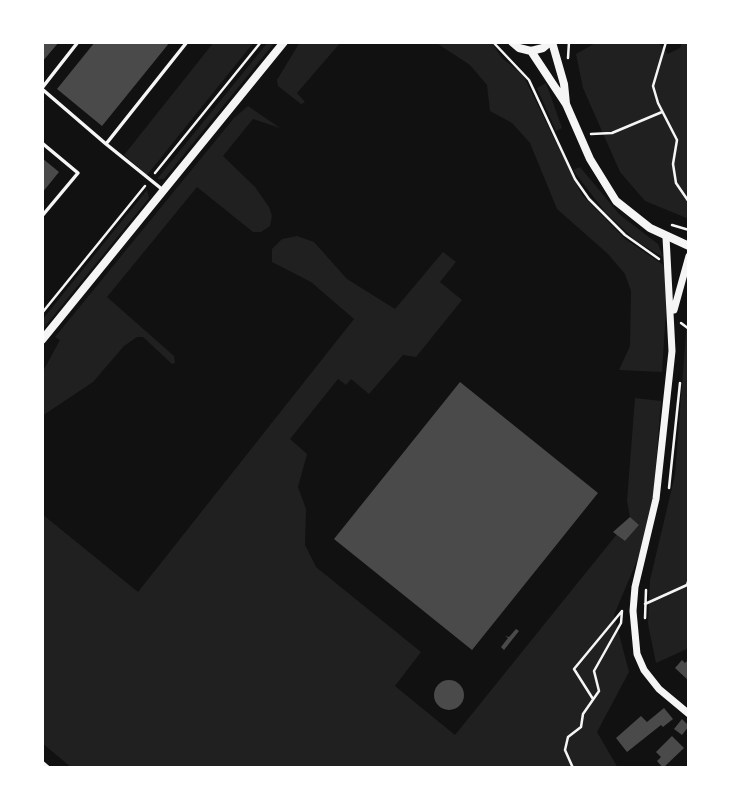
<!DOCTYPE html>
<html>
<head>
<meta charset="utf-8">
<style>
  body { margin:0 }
  #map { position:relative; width:731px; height:810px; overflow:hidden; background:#111; font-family:"Public Sans",sans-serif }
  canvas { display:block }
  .frame { position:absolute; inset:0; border:44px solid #fff; pointer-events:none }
</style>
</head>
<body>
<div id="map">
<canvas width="731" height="810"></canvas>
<div class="frame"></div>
</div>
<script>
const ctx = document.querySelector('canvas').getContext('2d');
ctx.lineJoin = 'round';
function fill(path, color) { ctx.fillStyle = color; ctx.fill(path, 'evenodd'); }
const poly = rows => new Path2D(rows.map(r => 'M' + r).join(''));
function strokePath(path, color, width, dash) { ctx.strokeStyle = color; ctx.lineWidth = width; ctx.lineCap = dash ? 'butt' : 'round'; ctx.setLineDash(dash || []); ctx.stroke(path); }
fill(poly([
  [214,42,254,42,147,175,124,155],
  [268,42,275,42,164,179,157,179],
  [300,42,341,42,297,93,305,102,301,104,278,86,277,80],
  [435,42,491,42,502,58,523,75,582,195,625,239,665,266,667,295,662,372,619,370,630,346,631,291,625,274,608,254,557,209,530,143,512,123,490,111,487,85,470,65],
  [597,42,658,42,668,54,680,48,682,42,689,42,689,219,645,201,620,172,583,88,576,54],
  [546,83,562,128,556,131,537,88],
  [248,106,280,128,253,119,223,156,255,187,269,207,272,216,270,226,261,232,253,232,197,187,107,297,174,356,175,363,172,364,143,337,137,337,124,346,93,382,42,416,42,373,60,340,55,337,234,118],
  [580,167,620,215,658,244,663,257,636,241,605,212,573,170],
  [147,190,149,198,42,330,42,320],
  [297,236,314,242,347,279,395,309,443,252,456,262,440,282,462,300,416,357,403,355,369,394,351,379,346,385,338,379,290,439,307,454,298,487,306,509,305,545,316,567,421,652,395,686,455,735,617,534,625,541,639,525,630,517,627,501,635,398,661,401,653,501,639,556,614,615,629,672,597,732,618,768,72,768,42,743,42,514,138,592,354,319,311,282,272,262,272,249,282,239],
  [689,294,689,648,656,663,648,624,650,580,675,475]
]), '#202020');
fill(poly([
  [42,42,59,42,42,62],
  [95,42,170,42,102,126,57,89],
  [42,158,59,172,42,193],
  [460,382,598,493,472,650,334,539],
  [630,517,639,525,625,541,613,532],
  [516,629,519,631,504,650,501,647,508,638,505,636,509,637],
  [689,659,689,681,675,668,682,660,685,663],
  '434 695a15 15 0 1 1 30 0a15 15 0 1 1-30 0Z',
  [664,708,673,719,663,727,661,725,627,752,616,738,641,716,647,722],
  [682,719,689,726,682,735,674,729],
  [672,736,684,748,663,768,657,761,661,757,656,752]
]), '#4a4a4a');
strokePath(poly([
  [493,42,529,80,575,179,589,199,625,235,659,259],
  [666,42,653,86,658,103,677,140,673,164,676,183,689,202],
  [568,58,569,42],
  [591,134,612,133,662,112],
  [155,173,261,42],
  [672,225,689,230],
  [42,313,145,186],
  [681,323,689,329],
  [669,488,680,383],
  [645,604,687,585,689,579],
  [645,618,646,590],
  [593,699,574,669,622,611],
  [573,768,565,750,568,737,581,727,583,714,599,691,594,671,621,623,622,611]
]), '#f5f5f5', 2.5);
strokePath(poly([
  [42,88,78,42],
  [42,89,106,144,187,42],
  [42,143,78,173,42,216],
  [106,144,163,190],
  [42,762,49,768]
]), '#f5f5f5', 3.5);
strokePath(poly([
  [666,237,672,351,656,499,635,587,633,611,637,654,644,670,659,689,689,714],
  [674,310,689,256]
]), '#f5f5f5', 7);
strokePath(poly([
  [512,42,519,48,531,51,543,48,550,42],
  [552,42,564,84,566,104],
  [531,51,566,104,590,159,616,201,650,228,689,246],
  [42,340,284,42]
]), '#f5f5f5', 8);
</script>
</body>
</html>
